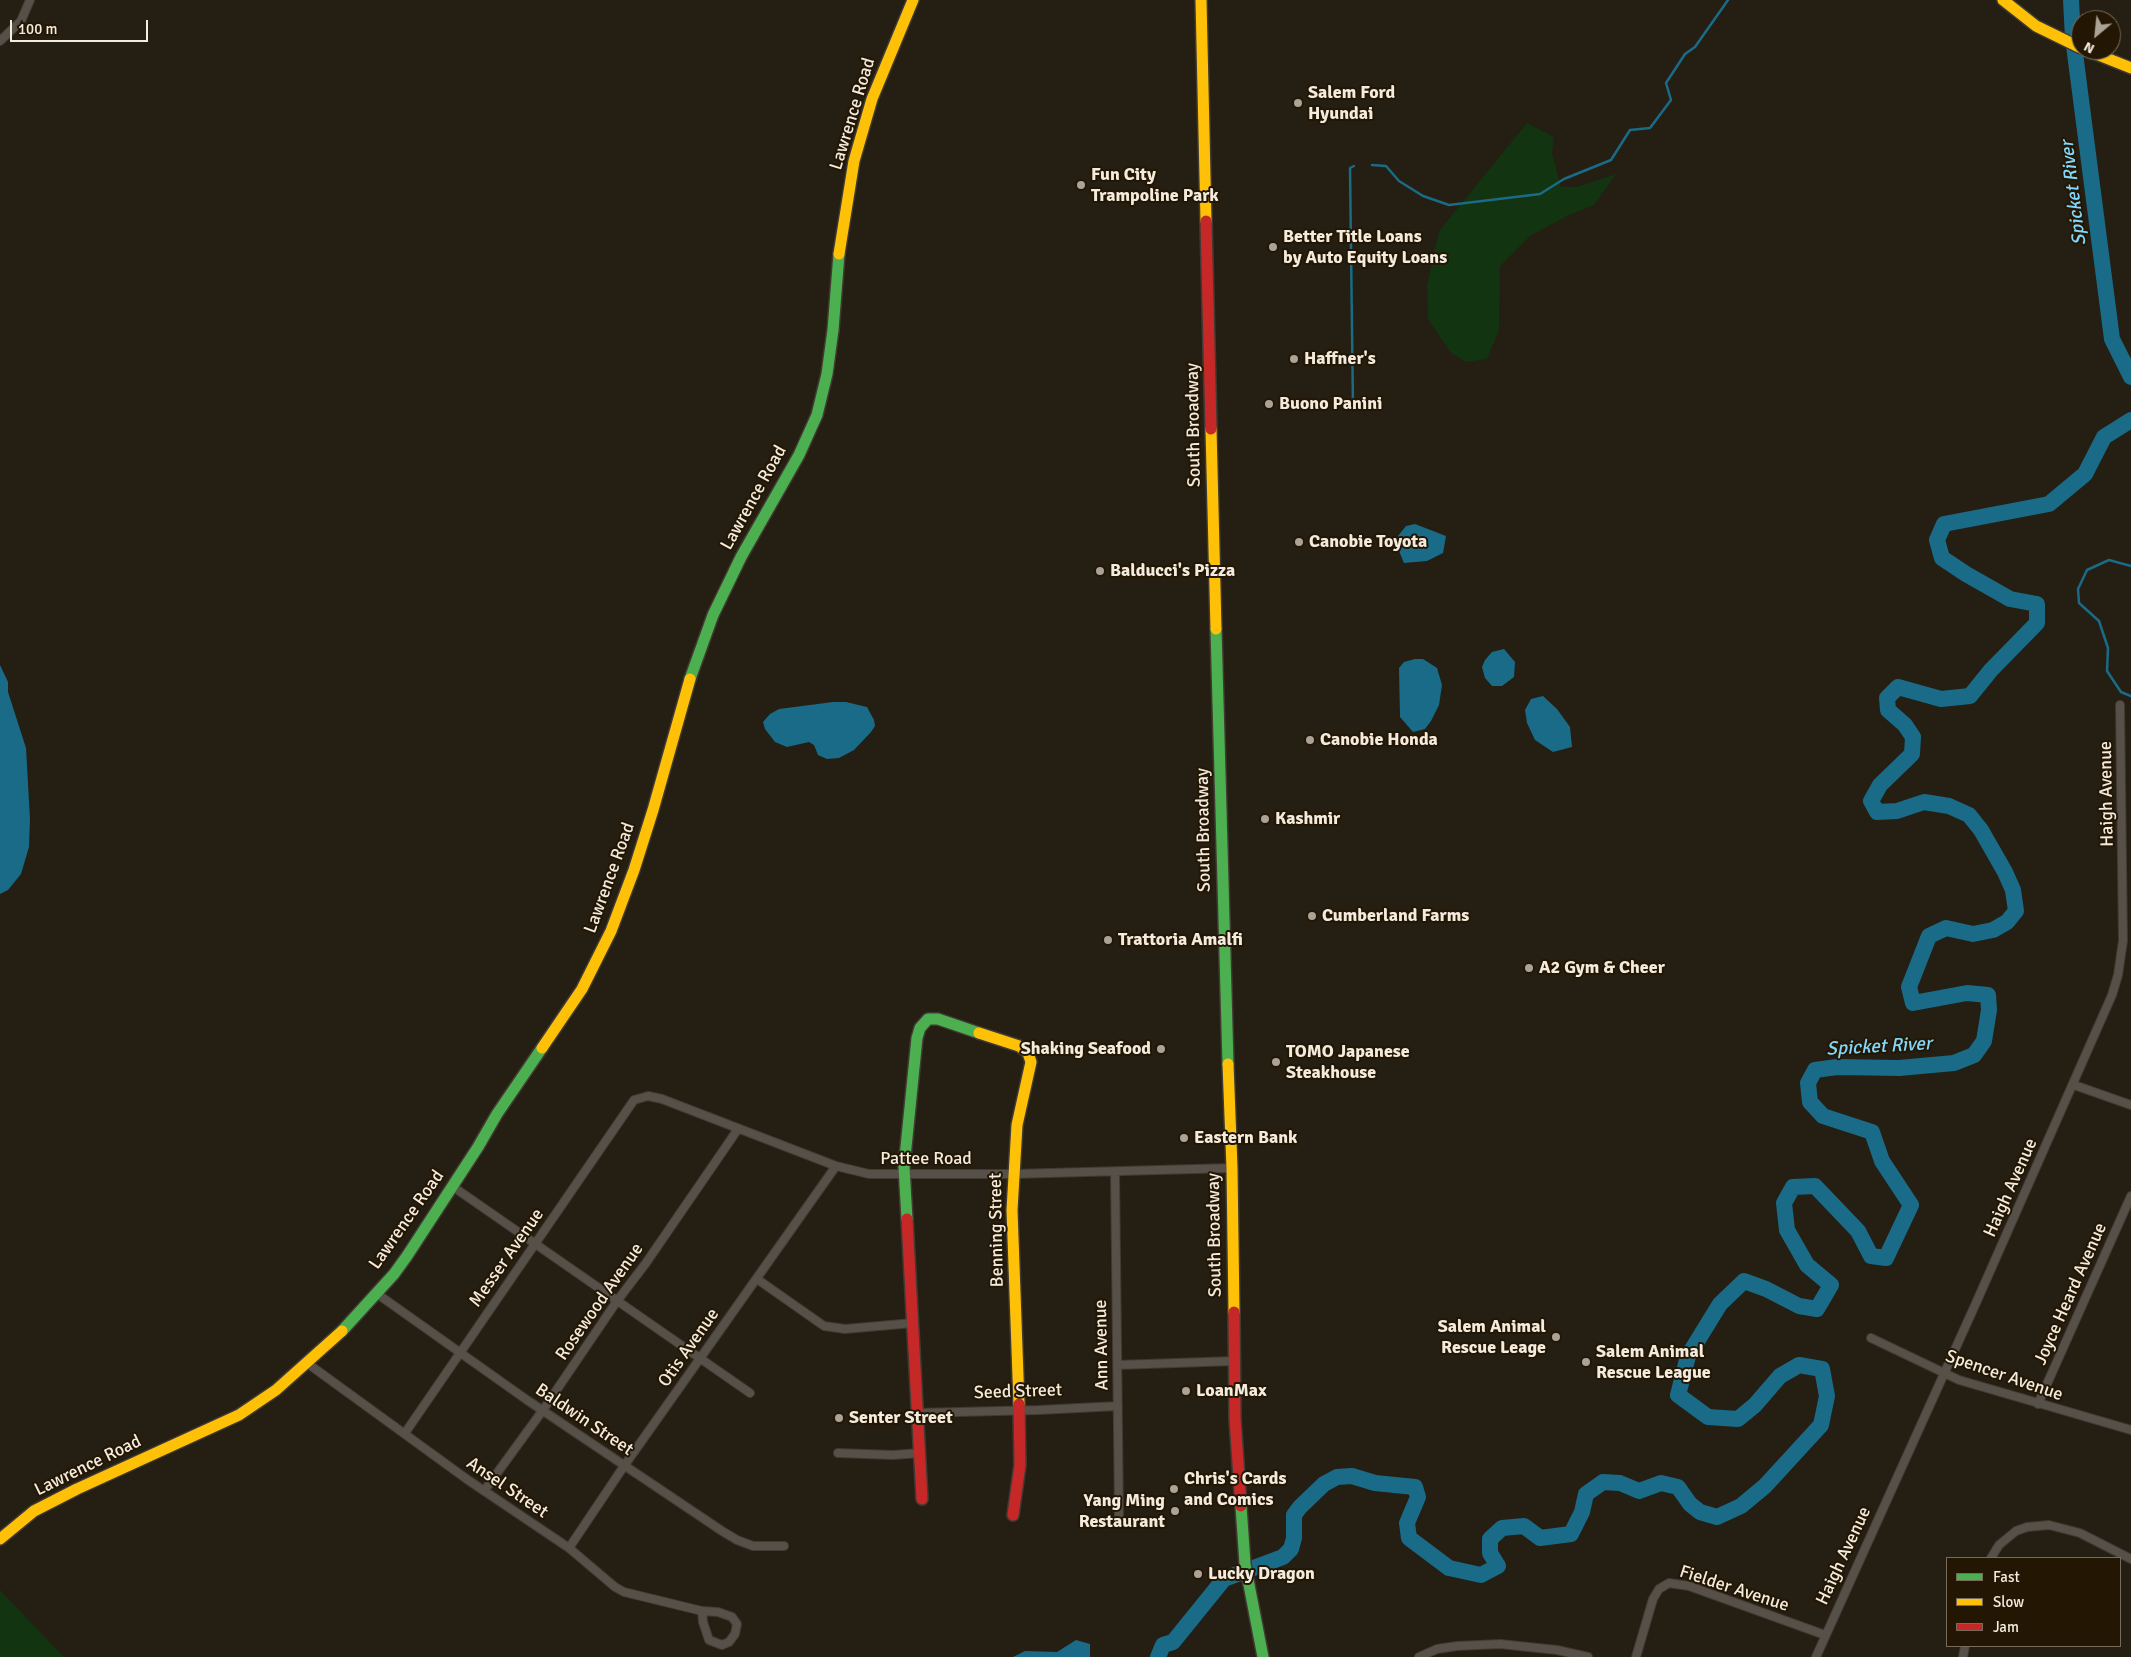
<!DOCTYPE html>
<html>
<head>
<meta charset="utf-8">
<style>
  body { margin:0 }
  #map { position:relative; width:2131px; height:1657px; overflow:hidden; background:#251e13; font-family:Signika,sans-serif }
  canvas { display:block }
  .legend { position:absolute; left:1946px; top:1557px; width:175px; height:90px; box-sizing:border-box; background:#231603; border:1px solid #776b5b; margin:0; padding:6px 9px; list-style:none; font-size:15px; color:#f4ebdf }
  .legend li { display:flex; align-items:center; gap:10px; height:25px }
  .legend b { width:25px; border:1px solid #776b5b }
  .north { position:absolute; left:2071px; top:10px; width:50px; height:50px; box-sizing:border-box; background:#231603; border:1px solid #776b5b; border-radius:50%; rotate:208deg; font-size:14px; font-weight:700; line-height:20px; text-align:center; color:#f4ebdf }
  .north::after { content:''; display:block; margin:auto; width:18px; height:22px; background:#aca398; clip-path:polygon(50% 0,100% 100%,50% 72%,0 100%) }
  .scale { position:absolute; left:10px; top:20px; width:138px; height:22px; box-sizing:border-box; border:2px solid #f4ebdf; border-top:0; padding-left:6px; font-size:15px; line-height:18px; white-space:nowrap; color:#f4ebdf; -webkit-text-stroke:4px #231603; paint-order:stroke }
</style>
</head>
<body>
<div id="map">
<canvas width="2131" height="1657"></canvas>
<ul class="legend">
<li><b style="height:6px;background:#4caf50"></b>Fast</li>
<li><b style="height:6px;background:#ffc107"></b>Slow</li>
<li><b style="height:6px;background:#c62828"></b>Jam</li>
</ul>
<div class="north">N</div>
<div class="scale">100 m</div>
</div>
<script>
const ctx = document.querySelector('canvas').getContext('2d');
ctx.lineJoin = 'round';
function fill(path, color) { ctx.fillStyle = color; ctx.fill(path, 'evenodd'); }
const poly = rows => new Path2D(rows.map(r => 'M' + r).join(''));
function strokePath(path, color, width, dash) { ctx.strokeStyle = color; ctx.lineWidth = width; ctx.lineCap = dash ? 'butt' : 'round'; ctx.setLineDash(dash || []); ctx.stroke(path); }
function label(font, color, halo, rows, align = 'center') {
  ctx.font = font + ' Signika,sans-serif'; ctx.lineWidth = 4; ctx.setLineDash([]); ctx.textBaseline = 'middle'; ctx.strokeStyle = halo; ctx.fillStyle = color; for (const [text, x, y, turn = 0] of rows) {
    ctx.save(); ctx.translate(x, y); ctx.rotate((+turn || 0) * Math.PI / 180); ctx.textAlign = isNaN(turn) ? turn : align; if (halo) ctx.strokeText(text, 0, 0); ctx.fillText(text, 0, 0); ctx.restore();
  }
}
fill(poly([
  [1527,123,1554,137,1552,153,1561,187,1577,187,1616,174,1594,205,1569,215,1530,236,1500,266,1499,330,1487,359,1466,362,1451,353,1428,319,1427,285,1439,231],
  [0,1590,64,1657,0,1657]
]), '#123410');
fill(poly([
  [1415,524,1446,536,1443,553,1427,561,1404,563,1399,551,1398,536,1406,526],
  [1504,649,1515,662,1514,677,1502,686,1492,686,1485,678,1482,667,1485,660,1492,652],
  [1415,659,1423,659,1437,668,1442,685,1439,705,1431,721,1425,729,1413,732,1400,717,1399,668,1404,662],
  [0,665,8,682,8,692,26,748,30,819,29,847,21,874,8,890,0,894],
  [1543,696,1557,709,1570,727,1572,747,1553,752,1535,740,1527,723,1525,710,1531,699],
  [833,702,846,702,867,707,874,720,875,726,871,732,854,750,839,758,827,759,818,755,814,745,809,742,787,747,775,742,765,729,763,722,770,714,779,709],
  [1076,1640,1090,1644,1090,1657,1013,1657,1025,1651,1057,1652]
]), '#196b87');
strokePath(poly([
  [1372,165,1386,166,1399,181,1423,196,1449,205,1540,194,1564,179,1611,160,1630,130,1650,128,1671,100,1666,83,1685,54,1695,47,1728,0],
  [1353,408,1350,168,1354,166],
  [2131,566,2109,560,2087,570,2078,589,2079,603,2099,621,2108,648,2107,671,2121,692,2131,696]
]), '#196b87', 2.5);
strokePath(poly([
  [2071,0,2073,38,2112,339,2131,377],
  [1158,1657,1163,1645,1173,1642,1224,1579,1283,1557,1291,1549,1294,1538,1294,1515,1300,1507,1324,1484,1337,1477,1352,1476,1375,1483,1415,1487,1418,1497,1407,1523,1409,1538,1449,1568,1481,1575,1498,1566,1490,1553,1490,1539,1502,1528,1524,1526,1540,1538,1571,1534,1582,1512,1586,1494,1603,1482,1620,1483,1639,1491,1661,1483,1678,1487,1690,1504,1700,1512,1717,1517,1741,1506,1765,1486,1821,1425,1827,1396,1822,1369,1799,1365,1780,1376,1755,1405,1738,1419,1708,1417,1678,1395,1688,1356,1720,1304,1744,1281,1766,1289,1799,1306,1817,1309,1831,1285,1807,1265,1787,1230,1784,1203,1793,1187,1815,1186,1858,1231,1871,1256,1886,1258,1911,1205,1882,1161,1872,1132,1823,1116,1810,1102,1808,1083,1815,1070,1837,1067,1899,1068,1954,1063,1974,1055,1984,1041,1989,1010,1988,995,1967,993,1913,1003,1909,987,1929,936,1946,928,1973,934,1993,930,2007,922,2016,911,2013,890,2005,872,1981,830,1969,815,1949,806,1924,802,1897,811,1877,812,1871,801,1880,785,1912,754,1913,737,1905,725,1888,710,1887,698,1898,687,1941,699,1970,696,1991,670,2037,623,2037,604,2010,599,1966,574,1942,558,1937,540,1944,524,2049,504,2085,474,2104,437,2131,420]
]), '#196b87', 16);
const street = poly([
  [0,41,21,21,30,0],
  [2074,1085,2131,1105],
  [1115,1172,1119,1517],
  [452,1186,750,1393],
  [757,1279,824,1326,845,1329,913,1323],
  [376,1293,527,1400,722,1531,737,1540,753,1546,784,1546],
  [1871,1338,1959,1380,2131,1430],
  [307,1363,468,1480,569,1548,615,1587,624,1592,702,1611,703,1622,709,1640,722,1645,729,1642,735,1634,737,1624,732,1617,718,1612,702,1611],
  [1117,1365,1235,1361],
  [2038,1404,2131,1196],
  [918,1413,1039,1410,1118,1406],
  [405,1433,634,1100,648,1096,662,1099,836,1166,869,1174,1013,1174,1232,1168],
  [838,1453,893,1455,920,1453],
  [484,1491,543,1410,617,1301,646,1263,738,1129],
  [569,1548,624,1466,836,1166],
  [1991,1558,1999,1545,2016,1531,2027,1527,2049,1525,2080,1533,2131,1559],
  [1419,1657,1437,1649,1457,1646,1500,1644,1557,1650,1588,1657],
  [1636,1657,1653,1599,1659,1589,1669,1583,1689,1586,1825,1635],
  [1816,1657,1976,1303,2112,995,2118,975,2123,941,2120,705],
  [1963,1657,1965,1646]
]);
const fast = poly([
  [1216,629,1228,1064],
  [690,679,713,615,741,557,799,455,817,415,827,374,833,330,839,254],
  [907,1219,904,1167,917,1038,920,1028,928,1019,938,1019,979,1033],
  [342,1331,394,1274,407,1256,478,1147,497,1114,542,1048],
  [1241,1506,1245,1564,1263,1657]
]);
const slow = poly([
  [1201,0,1206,221],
  [2003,0,2036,26,2081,48],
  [2086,50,2131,68],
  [839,254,854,161,872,99,913,0],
  [1211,429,1216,629],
  [979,1033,1019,1046,1028,1053,1031,1062,1017,1125,1012,1210,1019,1404],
  [542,1048,582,989,611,931,634,870,653,810,690,679],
  [1228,1064,1232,1168,1234,1312],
  [0,1539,34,1511,77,1489,239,1415,276,1390,342,1331]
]);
const jam = poly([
  [1206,221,1211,429],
  [907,1219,922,1499],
  [1234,1312,1235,1419,1241,1506],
  [1013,1515,1020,1465,1019,1404]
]);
strokePath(street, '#403a32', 10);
strokePath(fast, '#403a32', 14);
strokePath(slow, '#403a32', 14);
strokePath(jam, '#403a32', 14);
strokePath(street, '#565049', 8);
strokePath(fast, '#4caf50', 11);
strokePath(slow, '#ffc107', 11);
strokePath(jam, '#c62828', 11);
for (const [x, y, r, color] of [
  [1298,103,5,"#aca398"],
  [1081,185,5,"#aca398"],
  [1273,247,5,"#aca398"],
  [1294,359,5,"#aca398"],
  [1269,404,5,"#aca398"],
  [1299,542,5,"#aca398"],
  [1100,571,5,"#aca398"],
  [1310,740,5,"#aca398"],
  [1265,819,5,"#aca398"],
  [1312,916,5,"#aca398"],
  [1108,940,5,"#aca398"],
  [1529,968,5,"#aca398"],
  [1161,1049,5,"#aca398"],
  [1276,1062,5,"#aca398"],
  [1184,1138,5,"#aca398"],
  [1556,1337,5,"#aca398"],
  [1586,1362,5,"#aca398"],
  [1186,1391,5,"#aca398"],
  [839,1418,5,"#aca398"],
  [1174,1489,5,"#aca398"],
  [1175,1511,5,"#aca398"],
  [1198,1574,5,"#aca398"]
]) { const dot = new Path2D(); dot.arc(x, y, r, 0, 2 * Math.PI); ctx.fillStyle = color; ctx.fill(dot); strokePath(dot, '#231603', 2); }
label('bold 18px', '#f4ebdf', '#231603', [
  ["Salem Ford",1308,93],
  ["Hyundai",1308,114],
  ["Fun City",1091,175],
  ["Trampoline Park",1091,196],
  ["Better Title Loans",1283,237],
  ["by Auto Equity Loans",1283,258],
  ["Haffner's",1304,359],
  ["Buono Panini",1279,404],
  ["Canobie Toyota",1309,542],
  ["Balducci's Pizza",1110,571],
  ["Canobie Honda",1320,740],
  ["Kashmir",1275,819],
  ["Cumberland Farms",1322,916],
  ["Trattoria Amalfi",1118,940],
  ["A2 Gym & Cheer",1539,968],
  ["Shaking Seafood",1151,1049,"right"],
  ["TOMO Japanese",1286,1052],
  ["Steakhouse",1286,1073],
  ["Eastern Bank",1194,1138],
  ["Salem Animal",1546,1327,"right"],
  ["Rescue Leage",1546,1348,"right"],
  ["Salem Animal",1596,1352],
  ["Rescue League",1596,1373],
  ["LoanMax",1196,1391],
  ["Senter Street",849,1418],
  ["Chris's Cards",1184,1479],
  ["and Comics",1184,1500],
  ["Yang Ming",1165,1501,"right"],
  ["Restaurant",1165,1522,"right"],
  ["Lucky Dragon",1208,1574]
], 'left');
label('18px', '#f4ebdf', '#231603', [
  ["Lawrence Road",853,114,-73],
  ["South Broadway",1194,425,-91],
  ["Lawrence Road",754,498,-61],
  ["Haigh Avenue",2107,794,-91],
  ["South Broadway",1204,830,-91],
  ["Lawrence Road",610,878,-70],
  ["Pattee Road",926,1159],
  ["Haigh Avenue",2011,1188,-66],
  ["Lawrence Road",407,1220,-55],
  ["Benning Street",997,1230,-91],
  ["South Broadway",1215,1235,-91],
  ["Messer Avenue",507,1258,-55],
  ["Joyce Heard Avenue",2071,1294,-66],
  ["Rosewood Avenue",600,1302,-55],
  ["Ann Avenue",1102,1345,-91],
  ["Otis Avenue",689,1348,-55],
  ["Spencer Avenue",2004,1376,19],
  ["Seed Street",1018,1392,-2],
  ["Baldwin Street",584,1420,34],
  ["Lawrence Road",88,1466,-26],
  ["Ansel Street",507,1488,34],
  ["Haigh Avenue",1844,1556,-65],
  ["Fielder Avenue",1734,1589,18]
]);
label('italic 19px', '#81d8fd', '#231603', [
  ["Spicket River",2074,193,-97],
  ["Spicket River",1879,1047,-3]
]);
</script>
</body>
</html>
